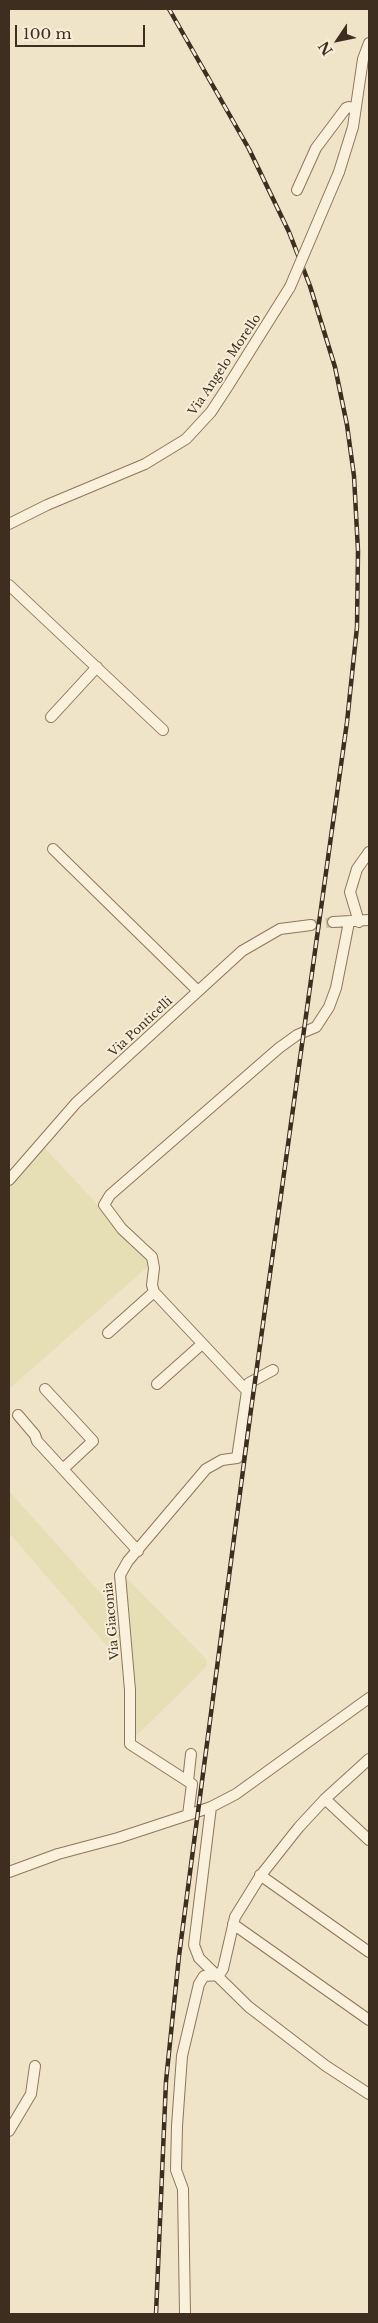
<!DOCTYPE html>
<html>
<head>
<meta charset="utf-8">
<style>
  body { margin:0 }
  #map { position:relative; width:378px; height:2323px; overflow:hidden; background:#f0e4c8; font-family:"Libre Baskerville",serif }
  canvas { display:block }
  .frame { position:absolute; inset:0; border:10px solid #3d2e20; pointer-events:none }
  .north { position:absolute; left:313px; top:15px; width:50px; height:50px; -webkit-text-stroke:4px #f7eed8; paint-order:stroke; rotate:236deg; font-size:14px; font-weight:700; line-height:20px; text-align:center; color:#3d2e20 }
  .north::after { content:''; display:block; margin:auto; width:18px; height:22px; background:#3d2e20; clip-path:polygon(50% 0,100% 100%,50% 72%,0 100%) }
  .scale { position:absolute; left:15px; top:25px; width:130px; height:22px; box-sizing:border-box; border:2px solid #3d2e20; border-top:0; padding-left:6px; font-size:15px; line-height:18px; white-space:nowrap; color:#3d2e20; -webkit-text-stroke:4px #f7eed8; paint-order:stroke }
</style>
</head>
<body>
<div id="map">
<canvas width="378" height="2323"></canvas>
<div class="frame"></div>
<div class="north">N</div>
<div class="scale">100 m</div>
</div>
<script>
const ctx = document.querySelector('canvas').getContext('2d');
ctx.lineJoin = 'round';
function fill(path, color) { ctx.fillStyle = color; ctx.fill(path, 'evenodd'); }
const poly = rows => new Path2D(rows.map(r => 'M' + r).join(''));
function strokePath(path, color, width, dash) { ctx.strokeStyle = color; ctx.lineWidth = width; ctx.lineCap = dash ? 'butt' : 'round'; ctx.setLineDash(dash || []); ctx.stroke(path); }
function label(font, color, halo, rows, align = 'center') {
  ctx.font = font + ' "Libre Baskerville",serif'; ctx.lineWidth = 4; ctx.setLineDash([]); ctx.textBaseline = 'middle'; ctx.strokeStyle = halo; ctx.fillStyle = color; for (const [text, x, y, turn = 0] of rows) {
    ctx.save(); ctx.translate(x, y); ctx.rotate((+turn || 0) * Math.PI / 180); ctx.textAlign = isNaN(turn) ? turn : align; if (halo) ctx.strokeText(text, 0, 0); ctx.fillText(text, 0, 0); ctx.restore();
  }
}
fill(poly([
  [42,1145,152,1263,9,1389,9,1185],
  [9,1491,115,1609,109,1615,122,1629,123,1648,114,1654,9,1533],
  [124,1575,207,1660,206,1667,131,1741,132,1670,134,1664,129,1661]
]), '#e6deb5');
strokePath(poly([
  [311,925,333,922]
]), '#ccc0a6', 10, [10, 5]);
const minor = poly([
  [339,172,353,127,363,59,369,43],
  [297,190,316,148,346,108,349,107,355,109],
  [9,524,47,505,145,464,186,439,211,412,228,386,290,287],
  [9,585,163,730],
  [51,717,97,667],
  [53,849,198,991],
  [333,922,369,920],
  [359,922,350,892,357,869,369,852],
  [9,1180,76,1103,242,951,280,929,311,925],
  [108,1333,154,1292],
  [157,1384,202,1344],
  [45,1389,93,1441,63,1469],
  [247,1391,249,1383,273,1370],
  [18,1415,35,1435,37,1441,138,1551],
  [188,1781,191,1754],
  [325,1799,369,1840],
  [211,1807,194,1945,199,1958,249,2007,326,2066,369,2094],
  [188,1815,211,1807,236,1794,369,1698],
  [9,1872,58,1854,118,1838,188,1815,192,1784,130,1744,130,1690,120,1575,128,1561,206,1469,222,1460,237,1458,247,1391,154,1292,152,1285,154,1268,152,1257,122,1229,104,1205,110,1195,279,1048,297,1035,316,1027,329,1007,336,988,349,922],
  [260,1875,369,1952],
  [233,1924,369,2020],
  [9,2131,31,2094,35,2066],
  [185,2314,183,2189,176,2170,177,2126,182,2056,199,1984,204,1976,219,1975,223,1969,235,1917,261,1875,299,1827,325,1799,369,1759]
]);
strokePath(minor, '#8d765c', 12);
strokePath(minor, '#faf1dc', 10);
const rail = poly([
  [156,2314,166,2081,179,1956,250,1417,347,722,357,627,358,551,354,476,347,425,335,367,310,286,289,232,249,149,169,9]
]);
strokePath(rail, '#3d2e20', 4.5);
strokePath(rail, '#f7eed8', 2.5, [8]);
const minorBridge = poly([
  [290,287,339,172]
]);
strokePath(minorBridge, '#8d765c', 12, []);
strokePath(minorBridge, '#faf1dc', 10);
label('12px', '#3d2e20', '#f7eed8', [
  ["Via Angelo Morello",225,365,-56],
  ["Via Ponticelli",141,1027,-43],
  ["Via Giaconia",112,1621,-95]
]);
</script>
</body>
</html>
